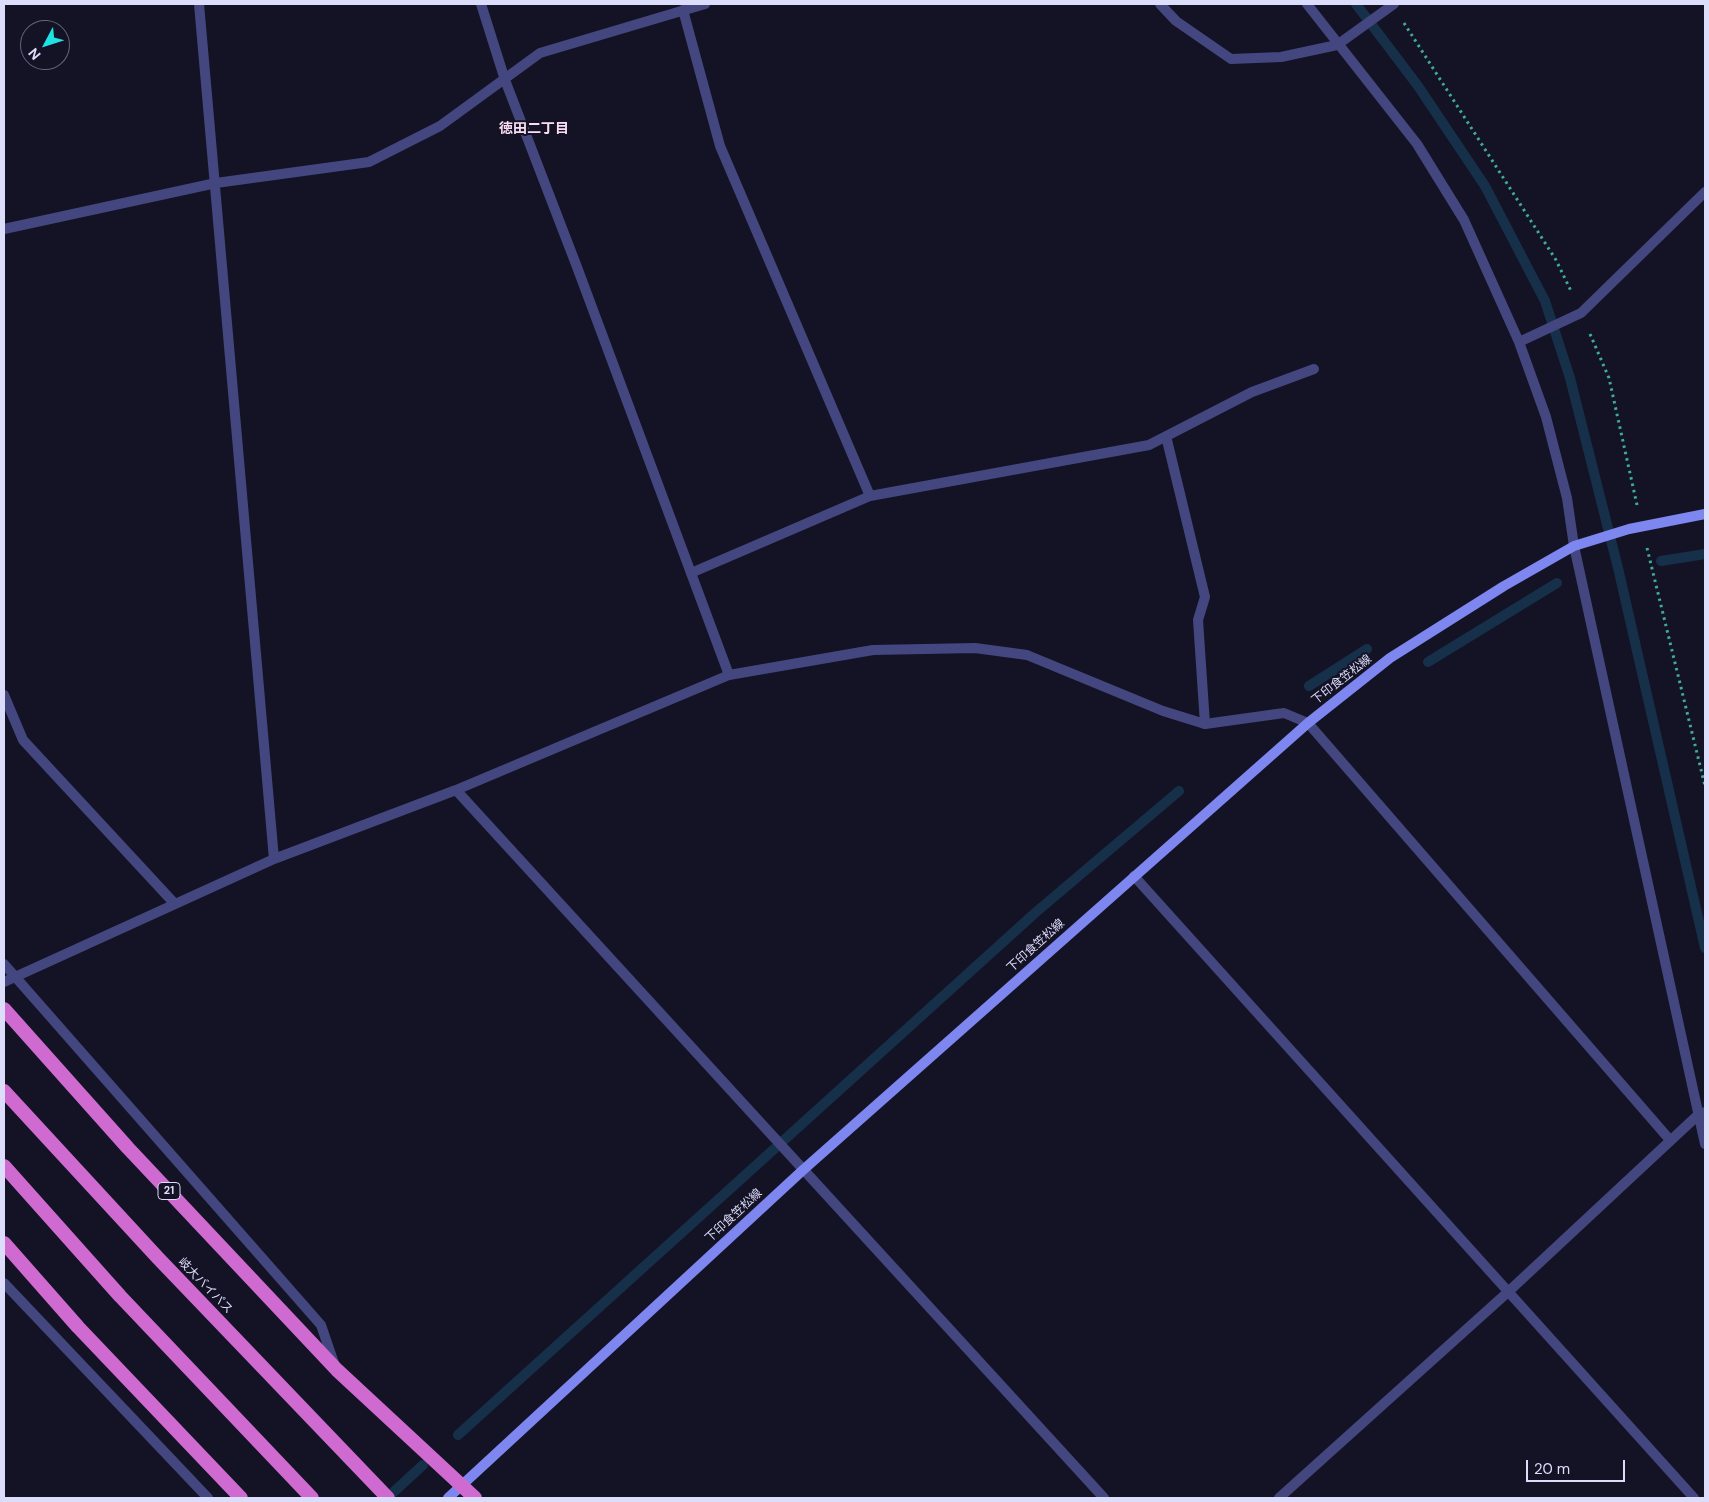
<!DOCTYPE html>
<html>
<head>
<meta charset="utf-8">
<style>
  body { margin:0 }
  #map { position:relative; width:1709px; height:1502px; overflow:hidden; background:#141326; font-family:"DM Sans",sans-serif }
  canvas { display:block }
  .frame { position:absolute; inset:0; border:5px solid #dcdcfb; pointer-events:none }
  .north { position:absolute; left:20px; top:20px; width:50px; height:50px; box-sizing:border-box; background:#141326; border:1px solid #64637b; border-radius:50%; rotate:230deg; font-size:14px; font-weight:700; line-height:20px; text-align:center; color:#dcdcfb }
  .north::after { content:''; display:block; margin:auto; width:18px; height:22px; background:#1fe2e3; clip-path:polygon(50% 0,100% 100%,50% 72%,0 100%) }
  .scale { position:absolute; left:1526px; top:1460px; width:99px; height:22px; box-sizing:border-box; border:2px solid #dcdcfb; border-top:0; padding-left:6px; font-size:15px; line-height:18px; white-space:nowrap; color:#dcdcfb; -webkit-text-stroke:4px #141326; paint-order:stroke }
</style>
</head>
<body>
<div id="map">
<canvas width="1709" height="1502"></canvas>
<div class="frame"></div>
<div class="north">N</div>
<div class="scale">20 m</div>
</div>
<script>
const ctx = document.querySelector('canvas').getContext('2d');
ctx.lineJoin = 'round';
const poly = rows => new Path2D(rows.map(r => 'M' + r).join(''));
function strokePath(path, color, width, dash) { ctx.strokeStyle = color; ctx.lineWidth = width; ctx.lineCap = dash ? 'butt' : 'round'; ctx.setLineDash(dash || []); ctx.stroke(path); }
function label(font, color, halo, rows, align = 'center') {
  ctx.font = font + ' "DM Sans","Noto Sans JP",sans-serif'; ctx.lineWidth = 4; ctx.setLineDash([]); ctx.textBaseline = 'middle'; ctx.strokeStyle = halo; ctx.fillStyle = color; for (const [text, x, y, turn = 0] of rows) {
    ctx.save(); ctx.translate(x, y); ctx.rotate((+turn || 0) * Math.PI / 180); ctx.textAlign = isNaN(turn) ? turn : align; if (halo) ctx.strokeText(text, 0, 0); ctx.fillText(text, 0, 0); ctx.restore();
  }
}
strokePath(poly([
  [1356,4,1418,86,1485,186,1545,301,1570,378,1618,568,1705,948],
  [1661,561,1705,554],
  [1428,662,1557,583],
  [1309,686,1367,649],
  [458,1435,1035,913,1179,791],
  [387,1498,423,1465]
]), '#17304a', 10);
strokePath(poly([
  [1404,23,1556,260,1571,291],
  [1590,334,1609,378,1637,505],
  [1647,548,1705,786]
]), '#3fab9a', 3, [2.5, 4]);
strokePath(poly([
  [683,10,720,146,870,496],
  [1166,436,1205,597,1198,620,1205,724],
  [691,573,870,496,1149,445,1252,392,1314,369]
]), '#44477f', 10);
strokePath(poly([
  [199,4,274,859],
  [481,4,505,80,577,267,729,675],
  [1160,4,1176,21,1231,59,1281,57,1337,45,1394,4],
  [1307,4,1417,144,1464,220,1519,342,1546,417,1567,498,1574,546,1705,1144],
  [4,229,216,183,369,162,440,126,540,53,705,4],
  [1519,342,1581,313,1705,192],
  [4,695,23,740,174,903],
  [456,790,1104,1498],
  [1134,876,1694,1498],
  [4,964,321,1325,335,1366],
  [4,982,274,859,456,790,729,675,873,650,975,648,1027,655,1163,711,1205,724,1284,713,1308,723,1670,1140],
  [4,1283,208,1498],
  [1279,1498,1508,1292,1698,1115,1705,1112]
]), '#44477f', 10);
strokePath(poly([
  [448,1498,803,1170,1308,723,1390,658,1504,586,1574,546,1629,529,1705,514]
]), '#7e86ef', 10);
strokePath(poly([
  [4,1009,128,1148,337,1370,475,1498],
  [4,1091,158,1258,388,1498],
  [4,1166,120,1296,312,1498],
  [4,1243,78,1327,241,1498]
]), '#cf6bd0', 14);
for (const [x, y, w] of [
  [169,1191,22]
]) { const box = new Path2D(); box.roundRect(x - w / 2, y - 8.5, w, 17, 4); ctx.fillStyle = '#141326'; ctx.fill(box); strokePath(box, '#dcdcfb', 1); }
label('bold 11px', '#dcdcfb', null, [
  ["21",169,1191]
]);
label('12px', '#dcdcfb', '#141326', [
  ["下印食笠松線",1342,680,-38],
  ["下印食笠松線",1036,946,-42],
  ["下印食笠松線",734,1216,-43],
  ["岐大バイパス",205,1286,46]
]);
label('bold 14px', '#fbddf3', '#141326', [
  ["徳田二丁目",534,129]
]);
</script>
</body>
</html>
